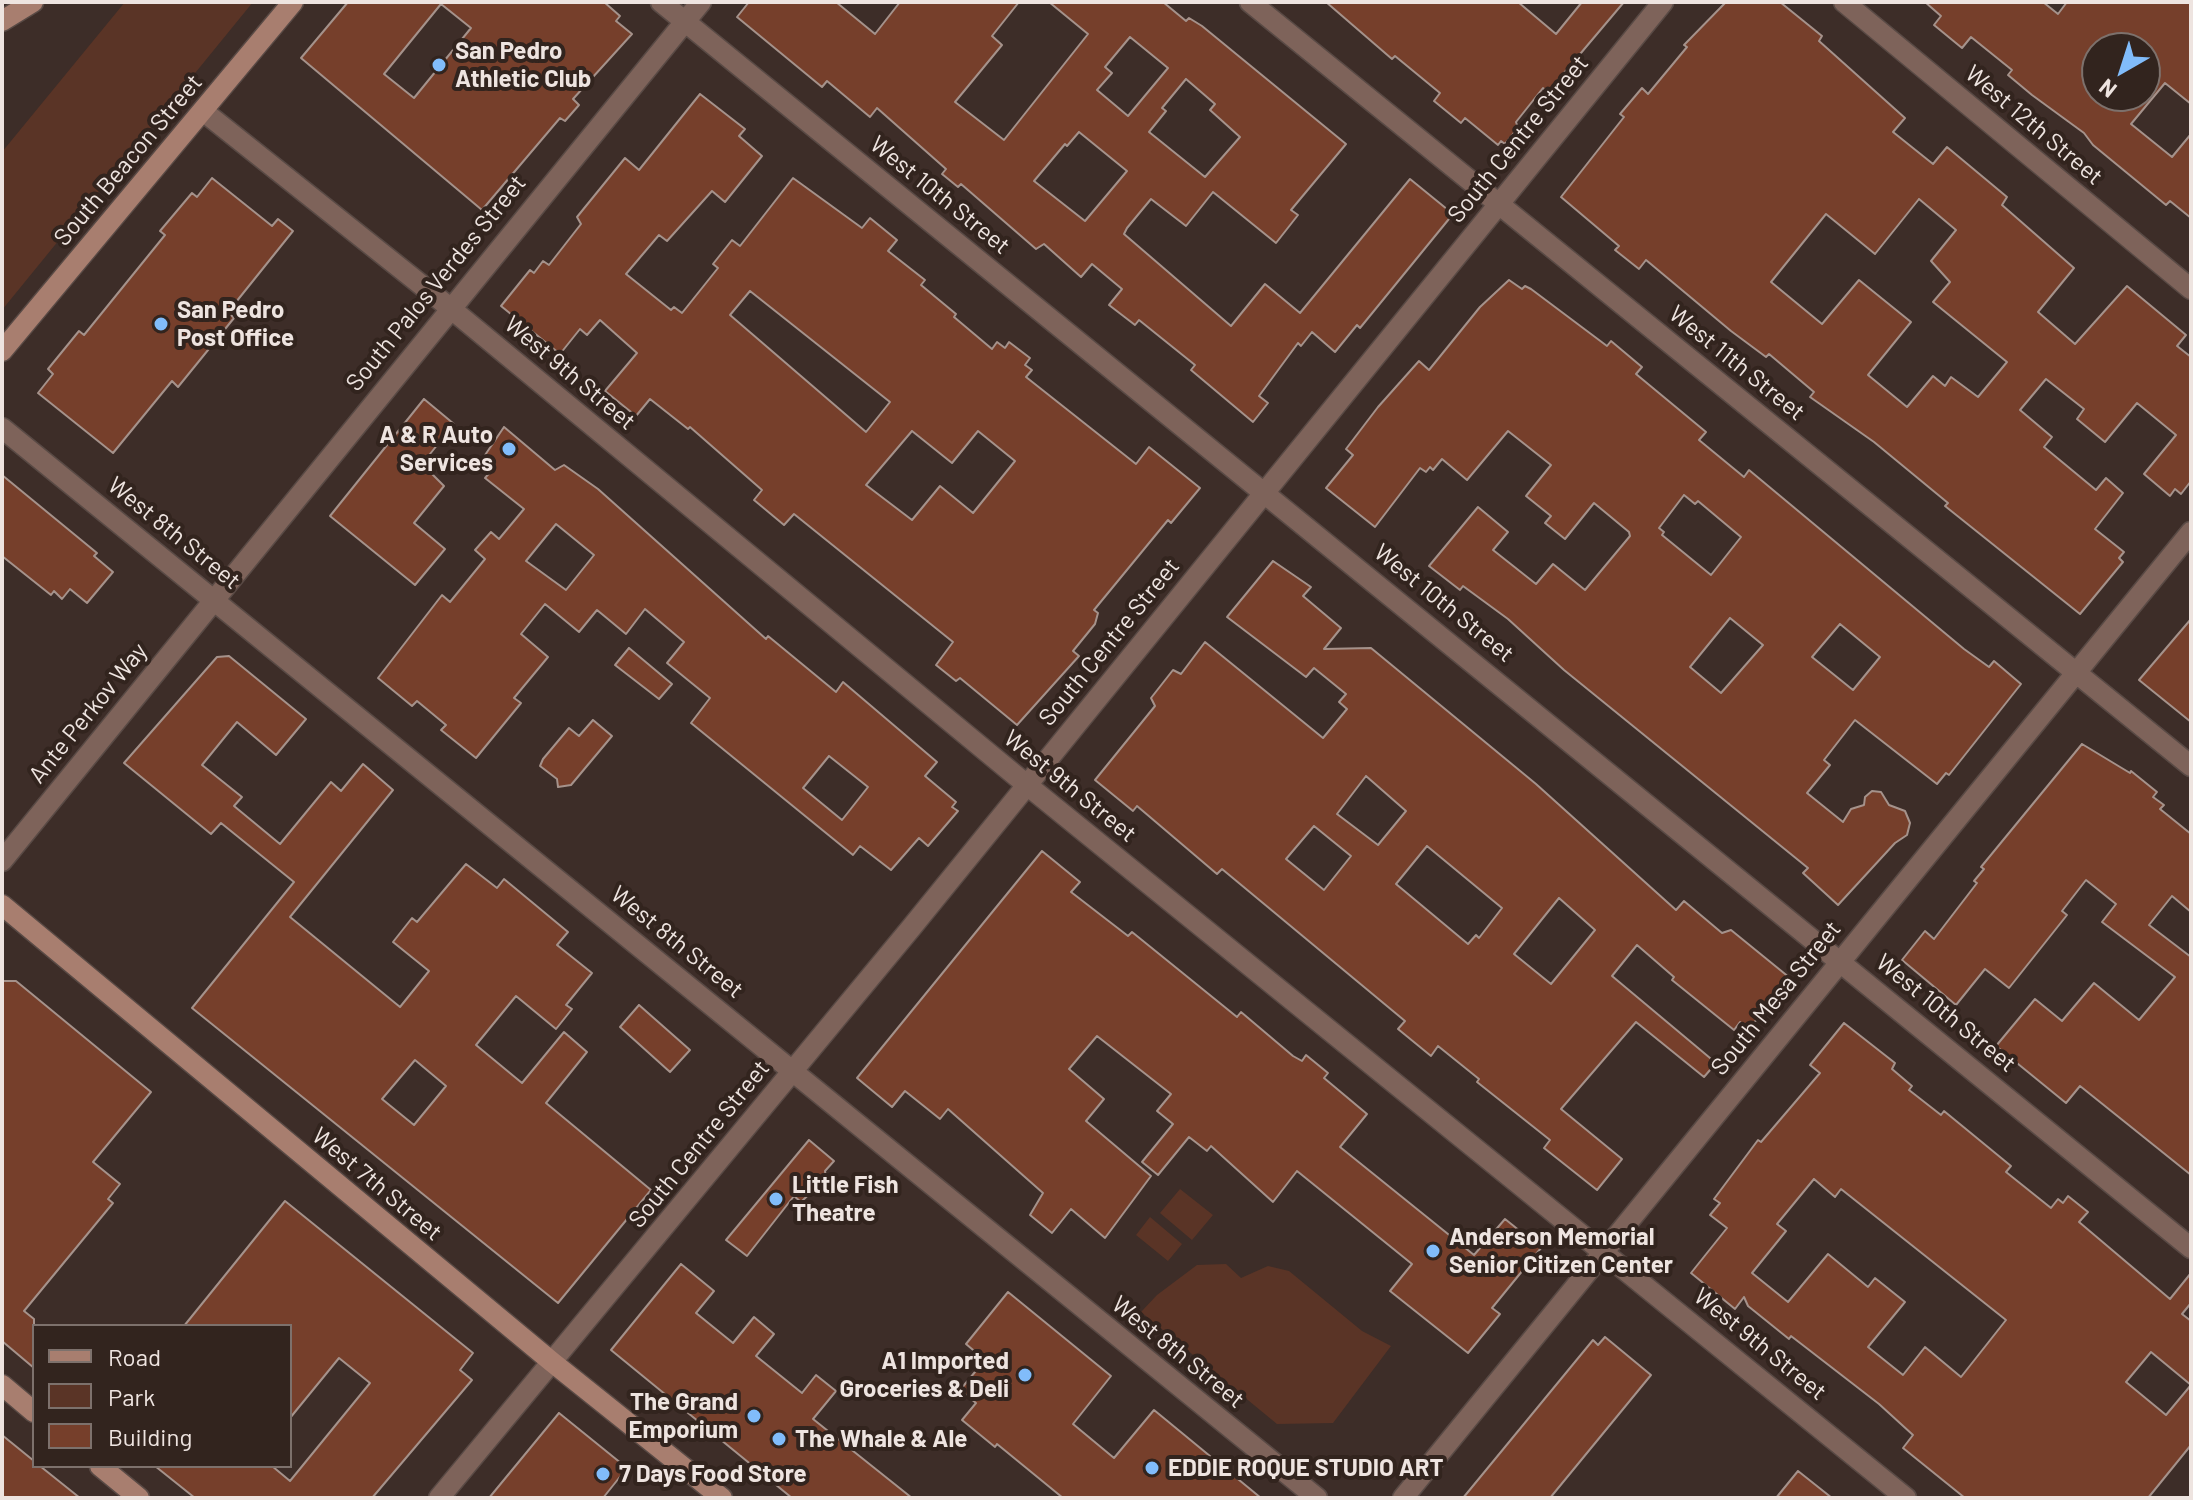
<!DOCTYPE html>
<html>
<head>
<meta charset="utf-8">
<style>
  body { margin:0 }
  #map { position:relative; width:2193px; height:1500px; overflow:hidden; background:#3d2d28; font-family:Barlow,sans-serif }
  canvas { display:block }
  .frame { position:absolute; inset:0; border:4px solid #eee4e0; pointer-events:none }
  .legend { position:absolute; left:32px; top:1324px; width:260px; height:144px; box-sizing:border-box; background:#32241e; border:2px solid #7d716c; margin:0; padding:10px 14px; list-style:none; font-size:24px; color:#eee4e0 }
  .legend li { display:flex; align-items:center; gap:16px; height:40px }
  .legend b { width:40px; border:2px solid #7d716c }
  .north { position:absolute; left:2081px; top:32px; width:80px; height:80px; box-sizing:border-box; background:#32241e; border:2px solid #7d716c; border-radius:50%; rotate:219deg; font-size:22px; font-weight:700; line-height:32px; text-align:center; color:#eee4e0 }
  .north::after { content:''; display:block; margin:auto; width:28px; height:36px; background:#81bcfa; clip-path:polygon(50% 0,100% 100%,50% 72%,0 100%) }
</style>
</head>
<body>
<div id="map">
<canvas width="2193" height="1500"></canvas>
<div class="frame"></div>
<ul class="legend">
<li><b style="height:10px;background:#a87e6f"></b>Road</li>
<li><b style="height:22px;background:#5a3426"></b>Park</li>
<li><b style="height:22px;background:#763f2b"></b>Building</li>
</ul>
<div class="north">N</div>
</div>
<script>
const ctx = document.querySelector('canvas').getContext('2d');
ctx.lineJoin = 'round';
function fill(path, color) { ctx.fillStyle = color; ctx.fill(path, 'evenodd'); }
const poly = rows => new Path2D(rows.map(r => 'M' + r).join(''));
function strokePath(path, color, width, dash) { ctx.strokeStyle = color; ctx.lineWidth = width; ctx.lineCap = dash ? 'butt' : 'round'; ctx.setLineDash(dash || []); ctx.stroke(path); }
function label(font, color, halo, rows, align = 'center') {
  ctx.font = font + ' Barlow,sans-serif'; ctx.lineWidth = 8; ctx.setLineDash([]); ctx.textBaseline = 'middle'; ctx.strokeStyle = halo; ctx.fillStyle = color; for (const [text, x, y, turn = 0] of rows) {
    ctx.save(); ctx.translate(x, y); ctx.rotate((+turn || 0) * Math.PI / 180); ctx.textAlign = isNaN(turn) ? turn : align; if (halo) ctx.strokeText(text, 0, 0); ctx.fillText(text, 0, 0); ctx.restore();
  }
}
fill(poly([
  [125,2,253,2,2,310,2,152],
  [1180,1189,1213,1215,1192,1240,1160,1213],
  [1150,1217,1182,1244,1168,1261,1136,1235],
  [1226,1264,1241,1278,1268,1266,1289,1271,1362,1331,1391,1346,1333,1423,1277,1424,1141,1312,1157,1295,1197,1265]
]), '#5a3426');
const building = poly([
  [348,2,604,2,620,16,616,21,632,34,573,99,579,105,565,121,560,118,482,210,301,58,348,2],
  [441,4,471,28,414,98,384,74,441,4],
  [749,2,836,2,875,34,900,2,1019,2,992,36,1002,45,955,102,1004,140,1088,34,1049,2,1163,2,1186,21,1189,18,1202,26,1346,144,1291,210,1298,215,1276,243,1213,192,1186,226,1151,199,1127,228,1124,234,1231,326,1265,284,1300,313,1410,179,1453,214,1360,328,1357,325,1335,352,1312,332,1301,346,1298,343,1259,396,1268,403,1253,422,1191,370,1195,365,1139,320,1135,325,1109,305,1122,289,1092,264,1081,277,1044,244,1036,249,961,184,958,187,942,174,946,169,877,108,870,117,827,81,822,87,737,17,749,2],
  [1130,37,1168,68,1128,116,1097,90,1112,73,1105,67,1130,37],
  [1186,79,1215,104,1210,110,1240,137,1205,177,1149,132,1166,111,1162,108,1186,79],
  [1079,132,1127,171,1085,221,1034,181,1065,144,1067,146,1079,132],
  [1326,2,1518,2,1556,34,1582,2,1624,2,1548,92,1543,88,1516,122,1518,128,1505,144,1501,141,1498,145,1465,118,1461,123,1434,101,1440,93,1395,56,1392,59,1326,2],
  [1726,2,1780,2,1822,36,1819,41,1905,118,1893,132,1933,164,1947,147,2007,197,2002,205,2074,268,2038,312,2075,344,2127,286,2186,335,2177,346,2191,357,2191,481,2181,494,2175,489,2170,496,2144,474,2176,435,2137,403,2105,442,2077,419,2084,409,2046,379,2020,410,2052,437,2044,447,2096,490,2106,478,2123,493,2095,529,2124,552,2119,558,2123,562,2080,614,1945,506,1948,503,1874,442,1810,397,1814,392,1769,354,1766,357,1731,331,1646,260,1639,269,1615,250,1619,246,1561,197,1624,117,1620,114,1642,88,1648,94,1687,47,1684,45,1726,2],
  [1919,199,1956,230,1931,261,1950,282,1933,302,2007,362,1978,397,1951,377,1945,386,1933,376,1907,407,1868,375,1911,322,1859,280,1822,324,1771,282,1826,214,1875,254,1919,199],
  [1925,2,2043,2,2058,14,2067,2,2191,2,2191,104,2165,83,2131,124,2172,157,2191,134,2191,218,2170,201,2166,205,2093,145,2084,133,2032,95,2008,75,2012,70,1971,37,1962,48,1934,25,1941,16,1925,2],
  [2097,48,2145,48,2145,96,2097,96,2097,48],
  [700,94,745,129,739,136,762,156,725,202,712,191,667,241,659,235,626,274,671,310,674,307,682,313,718,268,713,264,732,240,740,246,793,178,862,228,870,218,897,240,888,251,925,280,921,285,956,314,954,317,992,349,997,342,1005,348,1009,342,1030,358,1025,365,1032,370,1026,377,1136,464,1149,447,1200,488,1171,523,1168,520,1094,610,1098,613,1095,624,1073,651,1079,656,1017,725,960,678,956,681,936,665,953,642,794,514,784,525,754,500,762,490,690,427,688,429,650,399,636,416,605,391,637,353,600,320,587,335,580,329,560,354,501,306,530,270,534,273,543,261,549,265,581,224,577,217,625,158,639,170,700,94],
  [750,291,890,402,866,432,730,315,750,291],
  [912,431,952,463,978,431,1015,461,973,513,940,486,912,520,866,485,912,431],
  [212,178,272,226,278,219,293,231,228,312,234,318,178,387,172,381,113,453,38,393,53,374,48,369,79,331,84,335,165,235,160,231,192,193,197,197,212,178],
  [1509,280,1522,289,1525,286,1531,289,1607,346,1611,341,1642,367,1636,374,1706,432,1699,440,1744,477,1749,470,1964,649,1989,667,1994,661,2021,684,1949,775,1946,773,1937,784,1855,720,1824,760,1830,765,1807,793,1843,822,1851,809,1864,805,1865,797,1872,791,1881,792,1889,805,1905,811,1910,823,1907,835,1895,843,1838,905,1803,873,1808,868,1564,670,1508,619,1463,586,1460,590,1429,566,1478,507,1508,532,1493,550,1536,584,1553,564,1585,590,1630,536,1629,532,1594,503,1565,539,1545,523,1551,516,1526,496,1551,465,1508,431,1467,480,1442,459,1433,470,1430,467,1426,472,1420,468,1375,527,1326,488,1353,455,1346,449,1378,407,1419,361,1429,370,1480,307,1509,280],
  [1684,495,1695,504,1698,501,1741,537,1711,575,1662,535,1664,532,1659,528,1684,495],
  [1730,618,1763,645,1721,693,1690,667,1730,618],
  [1840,624,1880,657,1853,690,1812,657,1840,624],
  [424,399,454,424,422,464,444,486,414,523,445,549,415,585,330,516,424,399],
  [504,427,555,470,564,465,598,489,766,639,768,636,836,692,843,682,937,762,925,776,956,802,952,807,958,811,928,846,919,838,891,870,860,846,853,855,691,723,710,698,667,663,684,642,645,609,626,634,597,610,579,632,545,604,521,634,548,657,514,698,521,703,476,758,441,730,446,725,417,701,412,706,378,678,442,595,450,602,485,559,475,550,491,532,499,539,524,509,485,478,492,470,481,461,504,427],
  [556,524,594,555,566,590,526,561,556,524],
  [829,756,868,787,842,820,803,788,829,756],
  [2,475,97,553,94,556,113,572,87,603,70,589,62,599,54,591,51,595,2,556,2,475],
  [1273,561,1311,587,1303,596,1341,628,1324,649,1371,648,1536,784,1676,910,1684,901,1722,933,1731,930,1790,978,1749,1029,1740,1022,1734,1030,1672,980,1674,977,1637,945,1612,976,1716,1063,1704,1077,1636,1022,1561,1109,1622,1159,1597,1190,1544,1148,1550,1140,1477,1082,1479,1079,1438,1046,1431,1056,1398,1029,1405,1021,1222,869,1217,874,1137,806,1133,811,1095,780,1155,706,1151,698,1173,670,1181,674,1205,642,1323,738,1347,709,1339,702,1346,694,1314,668,1306,677,1227,617,1273,561],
  [1366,776,1406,811,1378,845,1337,814,1366,776],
  [1314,826,1351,856,1324,890,1286,859,1314,826],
  [1427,846,1502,908,1479,938,1476,935,1468,944,1396,884,1427,846],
  [1559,898,1595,930,1551,984,1514,954,1559,898],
  [2191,619,2191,722,2139,680,2191,619],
  [629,648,672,684,659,699,615,665,629,648],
  [229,656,306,719,276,755,237,722,202,765,242,797,234,806,280,844,331,782,341,791,363,764,393,790,290,917,400,1007,429,971,393,942,412,918,417,922,466,864,497,888,504,879,568,932,557,945,592,973,566,1005,572,1009,556,1029,516,996,476,1045,522,1083,564,1032,587,1052,546,1103,651,1190,558,1303,192,1008,294,882,221,823,211,834,124,763,217,657,229,656],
  [415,1060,446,1086,414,1125,382,1099,415,1060],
  [593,720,612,736,571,785,558,787,557,779,540,766,543,759,569,728,579,736,593,720],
  [2082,744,2130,773,2131,771,2157,792,2153,797,2164,805,2160,809,2191,834,2191,912,2172,896,2149,925,2191,957,2191,1175,2080,1086,2066,1103,1996,1046,2035,999,2062,1021,2094,983,2139,1020,2175,977,2102,922,2116,904,2086,880,2062,911,2067,915,2009,988,1985,969,1956,1005,1902,960,1925,931,1934,939,1977,883,1974,881,1984,869,1981,867,2082,744],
  [1042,851,1080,882,1071,892,1128,936,1132,932,1237,1017,1241,1012,1293,1056,1302,1061,1306,1055,1328,1073,1324,1078,1367,1114,1340,1147,1474,1255,1505,1219,1541,1248,1492,1308,1500,1314,1468,1353,1390,1291,1412,1264,1297,1171,1273,1202,1211,1146,1207,1151,1189,1137,1158,1175,1142,1162,1173,1124,1157,1111,1171,1094,1097,1036,1069,1069,1104,1099,1086,1121,1151,1176,1105,1238,1071,1209,1052,1233,1030,1215,1043,1193,948,1109,940,1119,905,1091,892,1107,857,1078,1042,851],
  [2,981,16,981,151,1092,93,1162,120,1184,108,1199,113,1203,24,1311,34,1319,34,1368,2,1341,2,981],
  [639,1005,690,1050,670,1072,620,1027,639,1005],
  [1844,1023,1895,1063,1892,1069,1912,1086,1909,1090,1941,1115,1944,1111,2011,1166,2006,1172,2051,1208,2058,1199,2063,1203,2068,1196,2088,1212,2079,1222,2170,1299,2191,1273,2191,1303,2182,1314,2191,1321,2191,1445,2148,1498,1965,1498,1903,1448,1913,1435,1879,1404,1791,1336,1789,1339,1748,1306,1744,1297,1735,1309,1691,1273,1727,1228,1710,1215,1720,1203,1714,1199,1758,1140,1761,1142,1820,1073,1810,1065,1844,1023],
  [1814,1179,1835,1197,1841,1189,2006,1320,1961,1377,1925,1347,1903,1375,1868,1347,1905,1302,1875,1278,1868,1287,1828,1254,1788,1302,1752,1273,1786,1231,1777,1224,1814,1179],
  [2151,1352,2191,1385,2166,1415,2126,1382,2151,1352],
  [809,1140,834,1161,825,1171,826,1178,801,1202,794,1196,747,1256,726,1240,809,1140],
  [285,1201,473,1353,460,1370,472,1380,372,1498,195,1498,155,1466,272,1466,290,1481,370,1383,339,1358,290,1418,290,1326,184,1326,285,1201],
  [681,1264,714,1291,696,1313,733,1343,754,1317,774,1334,756,1356,802,1393,816,1375,836,1391,813,1419,912,1498,792,1498,611,1350,681,1264],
  [1008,1292,1111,1376,1073,1424,1114,1458,1154,1410,1261,1498,1063,1498,997,1444,995,1447,962,1420,976,1403,960,1390,985,1360,966,1344,1008,1292],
  [1605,1337,1651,1375,1550,1498,1463,1498,1593,1340,1598,1345,1605,1337],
  [559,1413,627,1468,603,1498,489,1498,559,1413],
  [2,1435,34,1461,34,1466,40,1466,80,1498,2,1498,2,1435],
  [1798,1471,1832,1498,1776,1498,1798,1471]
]);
fill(building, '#763f2b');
strokePath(building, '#a5928b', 2);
const street = poly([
  [661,2,2191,1248],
  [1250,2,2191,766],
  [1844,2,2191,289],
  [203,111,449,307,1027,785,1906,1498],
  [2,428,1317,1498],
  [2,861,701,2],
  [439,1498,911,928,1663,2],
  [1403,1498,2191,532]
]);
const secondary = poly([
  [2,21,33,2],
  [2,351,293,2],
  [2,905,552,1362,722,1498],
  [2,1385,34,1412],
  [100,1466,139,1498]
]);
strokePath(street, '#594a45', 23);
strokePath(secondary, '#594a45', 23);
strokePath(street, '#7e635a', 20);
strokePath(secondary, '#a87e6f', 20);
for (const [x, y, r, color] of [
  [439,65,8,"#81bcfa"],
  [161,324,8,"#81bcfa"],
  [509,449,8,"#81bcfa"],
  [776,1199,8,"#81bcfa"],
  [1433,1251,8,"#81bcfa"],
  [1025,1375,8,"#81bcfa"],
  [754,1416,8,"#81bcfa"],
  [779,1439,8,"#81bcfa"],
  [1152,1468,8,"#81bcfa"],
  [603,1474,8,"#81bcfa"]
]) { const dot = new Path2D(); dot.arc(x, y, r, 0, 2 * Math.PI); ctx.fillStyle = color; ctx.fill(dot); strokePath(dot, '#32241e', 3); }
label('bold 24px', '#eee4e0', '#32241e', [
  ["San Pedro",455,51],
  ["Athletic Club",455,79],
  ["San Pedro",177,310],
  ["Post Office",177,338],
  ["A & R Auto",493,435,"right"],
  ["Services",493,463,"right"],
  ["Little Fish",792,1185],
  ["Theatre",792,1213],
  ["Anderson Memorial",1449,1237],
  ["Senior Citizen Center",1449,1265],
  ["A1 Imported",1009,1361,"right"],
  ["Groceries & Deli",1009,1389,"right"],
  ["The Grand",738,1402,"right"],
  ["Emporium",738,1430,"right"],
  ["The Whale & Ale",795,1439],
  ["EDDIE ROQUE STUDIO ART",1168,1468],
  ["7 Days Food Store",619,1474]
], 'left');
label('24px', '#eee4e0', '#32241e', [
  ["West 12th Street",2034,125,40],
  ["South Centre Street",1518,139,-51],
  ["South Beacon Street",128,160,-50],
  ["West 10th Street",940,195,39],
  ["South Palos Verdes Street",436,283,-51],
  ["West 11th Street",1737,363,39],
  ["West 9th Street",570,373,40],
  ["West 8th Street",174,533,39],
  ["West 10th Street",1444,603,39],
  ["South Centre Street",1109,642,-51],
  ["Ante Perkov Way",88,713,-51],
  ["West 9th Street",1070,786,39],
  ["West 8th Street",677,942,39],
  ["South Mesa Street",1776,998,-51],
  ["West 10th Street",1946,1013,39],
  ["South Centre Street",699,1144,-51],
  ["West 7th Street",377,1184,40],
  ["West 9th Street",1760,1344,39],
  ["West 8th Street",1178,1352,39]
]);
</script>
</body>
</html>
